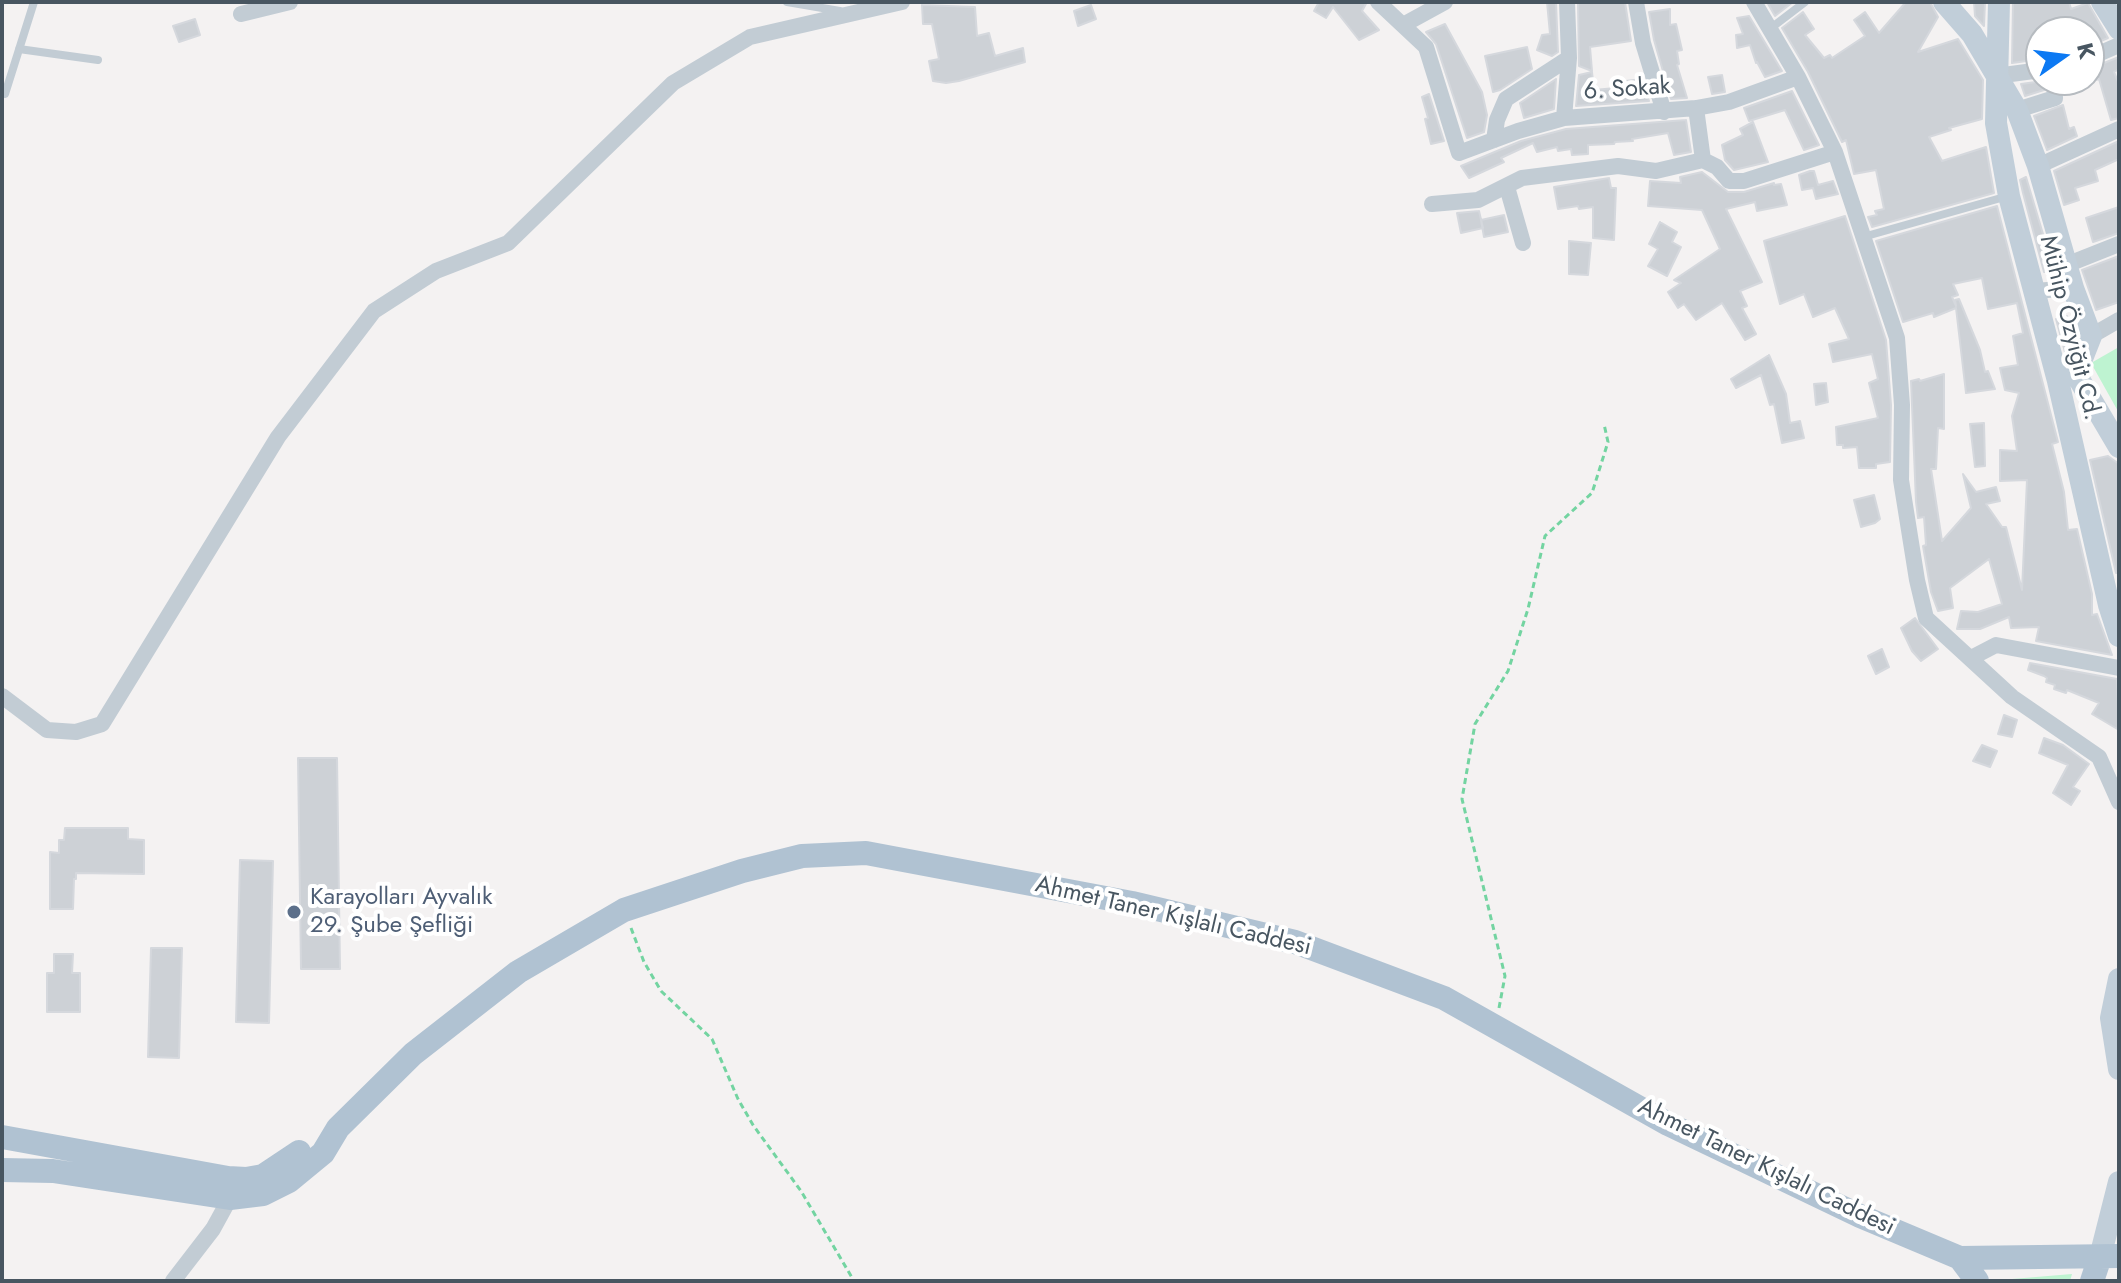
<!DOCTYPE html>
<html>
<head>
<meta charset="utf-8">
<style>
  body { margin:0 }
  #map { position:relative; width:2121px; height:1283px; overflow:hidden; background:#f4f2f2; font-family:Jost,sans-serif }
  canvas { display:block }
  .frame { position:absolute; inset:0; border:4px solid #485661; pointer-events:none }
  .north { position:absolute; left:2025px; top:16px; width:80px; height:80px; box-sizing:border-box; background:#fff; border:2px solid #b6bbc0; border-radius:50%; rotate:76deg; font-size:22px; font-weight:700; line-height:32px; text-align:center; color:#485661 }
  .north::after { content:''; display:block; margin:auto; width:28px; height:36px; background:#0c79f3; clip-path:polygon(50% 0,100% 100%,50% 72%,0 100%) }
</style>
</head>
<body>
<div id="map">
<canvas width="2121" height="1283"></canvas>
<div class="frame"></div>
<div class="north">K</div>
</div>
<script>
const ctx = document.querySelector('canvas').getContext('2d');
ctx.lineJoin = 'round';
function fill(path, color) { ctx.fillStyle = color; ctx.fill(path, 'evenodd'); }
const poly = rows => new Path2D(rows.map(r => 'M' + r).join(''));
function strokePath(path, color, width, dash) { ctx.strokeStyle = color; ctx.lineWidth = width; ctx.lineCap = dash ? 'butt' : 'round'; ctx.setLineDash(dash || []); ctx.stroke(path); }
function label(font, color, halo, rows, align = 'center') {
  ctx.font = font + ' Jost,sans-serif'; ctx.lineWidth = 8; ctx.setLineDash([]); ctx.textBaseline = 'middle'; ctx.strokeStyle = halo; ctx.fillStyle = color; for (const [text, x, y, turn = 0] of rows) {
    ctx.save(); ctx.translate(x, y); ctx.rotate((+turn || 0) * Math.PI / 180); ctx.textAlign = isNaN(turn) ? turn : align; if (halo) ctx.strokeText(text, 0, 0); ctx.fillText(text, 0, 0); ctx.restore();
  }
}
fill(poly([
  [2119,347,2119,413,2091,363],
  [2072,1274,2070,1281,2000,1280]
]), '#bef3d1');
const building = poly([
  [1319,2,1367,2,1362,11,1379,30,1359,40,1333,7,1326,18,1314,11,1319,2],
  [1547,2,1556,2,1558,52,1552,56,1537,50,1542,35,1550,34,1547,2],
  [1578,2,1625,2,1631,41,1590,47,1592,71,1579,66,1578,2],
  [1767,2,1793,2,1775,16,1767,2],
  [1906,2,1930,2,1938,17,1918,52,1958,39,1983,80,1982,119,1949,128,1951,130,1929,137,1942,161,1986,147,1994,193,1872,227,1868,217,1877,215,1875,211,1884,209,1876,170,1854,174,1846,140,1842,142,1808,72,1782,28,1803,12,1814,29,1805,35,1824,58,1830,55,1832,58,1865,36,1854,20,1865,12,1879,33,1906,2],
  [1974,2,1985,2,1984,26,1975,16,1974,2],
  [2013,2,2069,2,2071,9,2088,3,2108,38,2089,46,2089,32,2041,32,2041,59,2012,63,2013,2],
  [922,5,975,7,977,36,989,33,995,56,1023,48,1025,62,959,81,946,83,933,81,929,61,939,59,932,24,923,24,922,5],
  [1091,5,1096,19,1078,26,1074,11,1091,5],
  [1670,9,1670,25,1676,24,1682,50,1677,51,1679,64,1677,65,1687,98,1671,99,1654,40,1649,12,1670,9],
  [1749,16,1782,71,1765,77,1757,62,1756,63,1750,45,1737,48,1736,35,1743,34,1737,18,1749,16],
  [195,19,200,35,179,42,173,26,195,19],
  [1445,24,1482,92,1487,115,1484,132,1467,138,1436,44,1426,32,1445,24],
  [1527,47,1532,69,1500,90,1493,92,1485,56,1527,47],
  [2119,57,2119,69,2114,72,2119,84,2119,118,2111,120,2099,79,2089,82,2089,69,2119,57],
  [1592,72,1594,90,1626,87,1626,81,1642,79,1649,101,1576,106,1579,75,1592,72],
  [1722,75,1725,92,1712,94,1708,77,1722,75],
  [1556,79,1554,109,1524,118,1520,103,1556,79],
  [2043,81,2044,90,2025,96,2021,84,2043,81],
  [1792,91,1819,145,1804,150,1785,110,1749,121,1744,108,1792,91],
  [1429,94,1444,141,1431,144,1425,119,1428,118,1422,97,1429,94],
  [2063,105,2069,129,2074,127,2077,136,2047,150,2034,116,2063,105],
  [1686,120,1691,152,1674,155,1668,133,1632,139,1633,141,1615,142,1614,144,1588,145,1588,154,1572,155,1571,149,1558,151,1557,147,1537,152,1533,143,1501,158,1504,162,1469,178,1461,166,1521,141,1566,129,1686,120],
  [1753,122,1768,162,1734,170,1725,160,1722,145,1743,135,1740,129,1753,122],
  [2119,141,2119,159,2095,170,2098,181,2075,188,2079,200,2064,205,2054,171,2119,141],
  [1810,171,1814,171,1818,185,1833,181,1838,194,1816,199,1813,188,1802,190,1799,175,1810,171],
  [1702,172,1728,192,1744,192,1774,183,1774,185,1781,184,1787,205,1757,211,1755,202,1726,209,1762,282,1740,291,1747,306,1742,308,1756,334,1745,340,1722,303,1696,320,1684,304,1678,308,1668,292,1681,283,1674,280,1720,249,1702,210,1648,206,1650,181,1681,183,1680,177,1702,172],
  [2026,177,2054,271,2044,272,2023,193,2020,180,2026,177],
  [1609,178,1611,188,1616,188,1614,240,1593,238,1593,207,1579,209,1578,206,1558,209,1554,187,1609,178],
  [1997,206,2058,442,2052,444,2064,492,2068,530,2077,529,2092,594,2092,615,2097,614,2112,655,2036,641,2039,627,2011,628,2009,617,1980,629,1957,629,1961,611,1978,612,2002,604,1989,559,1950,588,1953,608,1938,611,1931,592,1923,546,1926,545,1924,517,1918,518,1916,502,1911,381,1919,379,1920,381,1944,374,1944,429,1938,428,1936,469,1931,469,1942,541,1971,508,1963,474,1976,492,1996,487,2000,501,1986,504,2002,527,2006,527,2022,590,2027,480,2000,481,2000,450,2017,451,2012,416,2019,393,2005,390,2000,368,2018,365,2013,336,2023,333,2017,303,1988,309,1982,278,1953,284,1958,295,1952,297,1956,306,1955,300,1959,299,1980,350,1985,372,1988,371,1995,389,1966,393,1956,308,1934,317,1933,313,1903,322,1876,241,1997,206],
  [2119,207,2119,233,2093,242,2086,218,2119,207],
  [1479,211,1483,228,1461,233,1457,213,1479,211],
  [1504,215,1508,232,1484,237,1481,220,1504,215],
  [1845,216,1886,340,1891,405,1890,462,1876,464,1876,468,1859,468,1857,447,1843,448,1843,445,1837,445,1836,427,1878,418,1869,383,1878,379,1872,354,1833,362,1829,344,1849,339,1835,308,1813,317,1804,294,1780,304,1764,241,1845,216],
  [1660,222,1677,232,1672,242,1681,247,1667,276,1648,266,1658,249,1649,244,1660,222],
  [1569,241,1591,243,1588,275,1569,274,1569,241],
  [2119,256,2119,302,2096,310,2082,270,2119,256],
  [2067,316,2074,340,2070,350,2065,352,2056,319,2067,316],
  [1769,355,1786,394,1790,423,1800,421,1804,438,1782,443,1774,404,1770,405,1761,375,1736,388,1731,379,1769,355],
  [1826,383,1828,402,1816,405,1814,384,1826,383],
  [1984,423,1985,466,1975,467,1970,424,1984,423],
  [2108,456,2119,464,2119,572,2116,573,2090,460,2108,456],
  [1874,495,1880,519,1875,523,1861,527,1854,500,1874,495],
  [1915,618,1938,649,1921,661,1912,651,1901,628,1915,618],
  [1882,649,1889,667,1876,674,1868,656,1882,649],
  [2030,663,2117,679,2119,730,2092,714,2099,703,2067,690,2066,693,2054,689,2055,685,2046,682,2047,678,2044,676,2028,670,2030,663],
  [2004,715,2017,720,2012,737,1998,734,2004,715],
  [2044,738,2063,745,2089,764,2073,787,2080,791,2071,805,2053,793,2068,765,2039,753,2044,738],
  [1982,745,1997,751,1990,767,1973,761,1982,745],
  [298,758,337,758,340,969,301,969,298,758],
  [65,828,128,828,128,839,144,840,144,874,76,873,76,879,74,879,73,909,50,909,50,852,59,853,59,840,64,840,65,828],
  [240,860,273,861,269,1023,236,1022,240,860],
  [151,948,182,948,179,1058,148,1057,151,948],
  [54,954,73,954,72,973,80,973,80,1012,47,1012,47,973,54,973,54,954]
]);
fill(building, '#cdd1d6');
strokePath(building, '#d5d8dd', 2);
strokePath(poly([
  [631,928,644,962,661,991,712,1039,738,1099,753,1125,801,1191,854,1281],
  [1499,1008,1505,976,1462,799,1475,724,1508,671,1528,609,1545,536,1592,493,1608,442,1604,424]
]), '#73d4a1', 3, [6, 4]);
strokePath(poly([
  [787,2,840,11],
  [1771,28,1805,2],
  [19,49,98,60],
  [5,94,34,2],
  [1863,237,2008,196]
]), '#c2ccd4', 8);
strokePath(poly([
  [1378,2,1426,47,1459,153,1518,131,1564,118,1696,108,1729,102,1798,77],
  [1636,2,1643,43,1664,112],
  [1754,2,1798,77,1835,152,1897,338,1902,405,1901,480,1917,580,1926,618,2012,697,2099,757,2119,802],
  [241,14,290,2],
  [1403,25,1445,2],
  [2089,58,2119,45],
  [1996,76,2041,70],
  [2017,110,2055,98,2054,80],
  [1564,118,1569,58,1567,2],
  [1494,140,1497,120,1506,99,1569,58],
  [1703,160,1717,167,1729,181,1744,181,1835,152],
  [2038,166,2119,129],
  [1507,187,1523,243],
  [1432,204,1478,200,1522,178,1618,166,1656,171,1703,160,1696,108],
  [2066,265,2119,244],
  [2035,291,2073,288],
  [2091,336,2119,320],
  [1971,658,1996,645,2119,668],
  [2,696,47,730,76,732,102,724,278,437,374,311,436,271,508,243,673,83,750,37,902,2],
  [173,1281,213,1229,230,1198]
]), '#c2ccd4', 16);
strokePath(poly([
  [1944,2,1972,34,2017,110,2038,166,2073,288,2091,336,2076,374,2119,447],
  [1999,2,1996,123,2009,196,2058,381,2109,605,2119,636],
  [2102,2,2119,29],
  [2119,979,2111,1018,2119,1069],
  [2100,1257,2119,1182]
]), '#c1ced9', 22);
strokePath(poly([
  [2,1137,228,1178,246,1179,263,1176,299,1152],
  [2,1170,53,1171,230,1198,263,1194,289,1181,323,1153,338,1128,413,1054,518,972,624,910,742,871,802,856,866,853,1132,903,1295,942,1444,998,1668,1124,1860,1216,1960,1258,2119,1256],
  [1960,1258,1977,1281],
  [2092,1281,2100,1257]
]), '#b0c2d2', 24);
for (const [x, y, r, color] of [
  [294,912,8,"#5c6f8a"]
]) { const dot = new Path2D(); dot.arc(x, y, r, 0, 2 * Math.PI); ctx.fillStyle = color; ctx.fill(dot); strokePath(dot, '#fff', 3); }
label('24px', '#485661', '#fff', [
  ["6. Sokak",1627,90,-4],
  ["Mühip Özyiğit Cd.",2069,328,76],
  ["Ahmet Taner Kışlalı Caddesi",1173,917,13],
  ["Ahmet Taner Kışlalı Caddesi",1766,1168,26]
]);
label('24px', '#4e5e75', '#fff', [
  ["Karayolları Ayvalık",310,898],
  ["29. Şube Şefliği",310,926]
], 'left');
</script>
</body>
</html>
